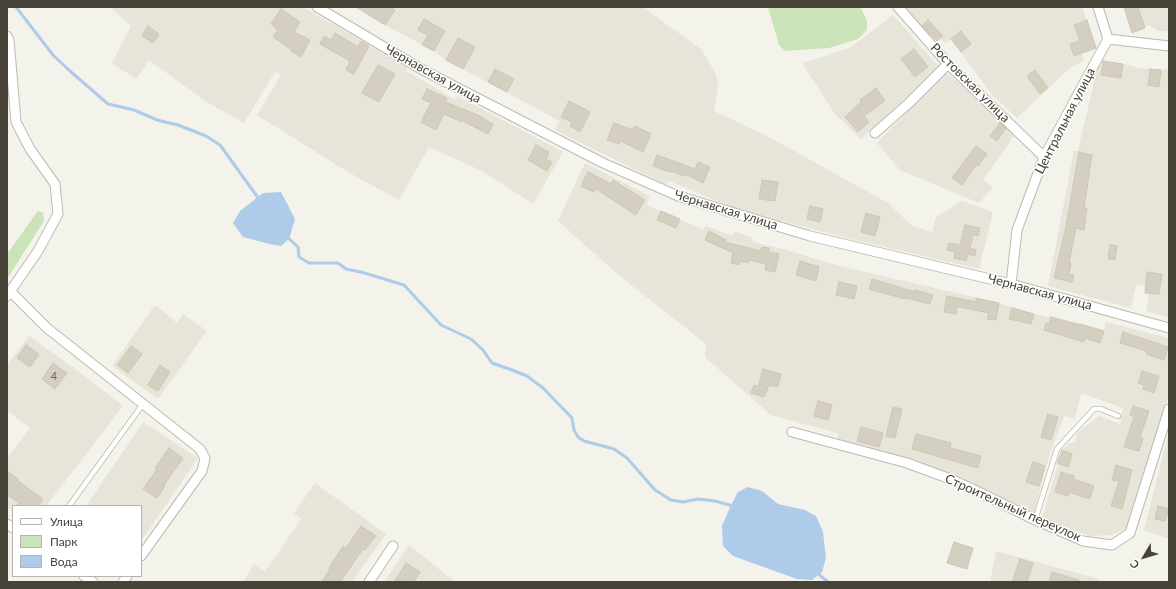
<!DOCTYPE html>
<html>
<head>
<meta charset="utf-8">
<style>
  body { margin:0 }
  #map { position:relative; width:1176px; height:589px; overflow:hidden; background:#f3f2eb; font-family:Lato,sans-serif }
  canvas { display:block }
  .frame { position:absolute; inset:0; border:8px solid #474339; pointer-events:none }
  .legend { position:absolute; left:12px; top:505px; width:130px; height:72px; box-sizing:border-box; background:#fff; border:1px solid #b5b4b0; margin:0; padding:5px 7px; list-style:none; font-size:12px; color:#474339 }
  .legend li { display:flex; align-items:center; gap:8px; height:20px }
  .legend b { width:20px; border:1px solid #b5b4b0 }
  .north { position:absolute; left:1124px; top:537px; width:40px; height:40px; -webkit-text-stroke:3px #fff; paint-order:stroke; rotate:232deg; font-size:11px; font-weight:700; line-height:16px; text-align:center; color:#474339 }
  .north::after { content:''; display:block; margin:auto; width:14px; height:18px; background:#474339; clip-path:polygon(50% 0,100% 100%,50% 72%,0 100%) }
</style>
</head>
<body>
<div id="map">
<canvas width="1176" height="589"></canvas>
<div class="frame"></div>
<ul class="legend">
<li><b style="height:5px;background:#fff"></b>Улица</li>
<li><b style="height:11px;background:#cbe3b8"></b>Парк</li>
<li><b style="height:11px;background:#aecbe9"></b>Вода</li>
</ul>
<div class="north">С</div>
</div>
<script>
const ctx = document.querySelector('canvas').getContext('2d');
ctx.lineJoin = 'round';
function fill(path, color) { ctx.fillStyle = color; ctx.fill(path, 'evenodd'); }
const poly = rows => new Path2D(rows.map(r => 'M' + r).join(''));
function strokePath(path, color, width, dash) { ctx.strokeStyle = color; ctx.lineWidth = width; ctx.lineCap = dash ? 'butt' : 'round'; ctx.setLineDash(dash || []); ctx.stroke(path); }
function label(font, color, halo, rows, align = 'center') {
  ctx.font = font + ' Lato,sans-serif'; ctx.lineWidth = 3; ctx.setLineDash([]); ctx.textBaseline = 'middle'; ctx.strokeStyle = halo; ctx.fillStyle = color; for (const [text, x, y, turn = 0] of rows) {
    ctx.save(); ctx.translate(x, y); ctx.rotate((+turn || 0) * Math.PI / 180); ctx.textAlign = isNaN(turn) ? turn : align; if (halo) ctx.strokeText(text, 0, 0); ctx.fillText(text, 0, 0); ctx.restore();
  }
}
fill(poly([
  [110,7,303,7,408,68,406,71,454,99,457,96,563,152,533,204,482,171,429,147,399,200,348,172,257,115,281,75,275,72,244,123,205,101,149,60,136,79,112,63,131,26],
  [356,7,643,7,702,50,716,74,718,87,714,111,771,138,888,203,912,226,932,232,936,217,962,201,993,212,979,269,843,237,733,208,669,181,666,185,555,130,560,121,446,60,434,51,385,25],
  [904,7,1082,7,1096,48,1082,53,1084,61,1070,68,1017,118,993,96,951,39,946,43,940,39,937,41],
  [1124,7,1169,7,1169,31,1158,31,1149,25,1145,27,1145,28,1132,33],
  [893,15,939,67,861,139,835,114,802,63,850,48],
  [1103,61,1123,64,1140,68,1161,70,1169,69,1169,318,1146,311,1149,293,1145,293,1145,286,1136,285,1131,308,1048,286,1074,151,1078,151,1098,65,1102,66],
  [946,72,1016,133,983,180,993,187,979,203,900,170,877,143],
  [585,163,650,196,647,205,703,230,706,226,732,236,734,231,753,238,753,242,783,249,839,266,999,303,1034,314,1079,323,1104,331,1106,322,1169,338,1169,394,1126,529,1111,535,1090,536,1042,519,1062,450,1069,443,1075,443,1077,433,1099,416,1120,424,1123,408,1081,393,1075,419,1064,416,1050,453,1033,516,1004,498,956,475,838,440,838,433,771,415,705,357,706,344,621,277,558,221],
  [155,305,177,323,183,314,207,331,158,399,112,366],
  [29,336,78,371,123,406,46,506,13,506,13,511,7,507,7,458,30,428,7,411,7,365],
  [143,422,198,458,141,541,141,506,86,506],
  [1169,432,1169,539,1144,530],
  [315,483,386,534,352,582,243,582,254,564,265,572,301,519,294,513],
  [409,545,455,582,384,582],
  [996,551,1099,579,1098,582,990,582]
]), '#e7e4d9');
fill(poly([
  [768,7,859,7,862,10,867,21,867,30,858,39,829,48,785,51,779,45],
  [38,211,43,213,44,221,7,279,7,254]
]), '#cbe3b8');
fill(poly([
  [281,192,295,219,289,239,281,246,269,244,243,237,233,223,240,211,263,193],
  [748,487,762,491,778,504,805,510,816,516,823,532,826,558,822,572,812,580,797,579,733,556,723,546,722,526,731,505,738,492]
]), '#aecbe9');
strokePath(poly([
  [16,7,53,55,71,72,108,104,134,110,157,120,178,125,206,136,220,145,259,199],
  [286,236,298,247,299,257,309,263,338,263,346,269,361,272,404,285,441,325,471,339,483,350,492,363,512,370,527,376,543,388,572,418,574,430,578,437,584,441,614,449,627,458,655,490,671,500,683,502,698,499,715,501,733,506],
  [816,572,828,582]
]), '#aecbe9', 3);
const building = poly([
  [356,7,390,7,395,10,385,25,356,7],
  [1124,7,1138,7,1145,28,1132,33,1124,7],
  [281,9,300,22,294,32,310,40,301,57,291,51,292,50,273,37,278,30,271,24,281,9],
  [424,19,445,31,434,51,422,45,428,35,418,30,424,19],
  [928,20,943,36,937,41,922,26,928,20],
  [1087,20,1096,48,1074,56,1070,44,1080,41,1074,25,1087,20],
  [148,26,159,34,153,43,142,36,148,26],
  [961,31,971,44,961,52,951,39,961,31],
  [335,33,358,47,361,41,369,46,354,74,346,70,350,61,320,44,324,36,331,40,335,33],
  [458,38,475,47,463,69,446,60,458,38],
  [914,49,928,67,915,77,901,59,914,49],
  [1103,61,1123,64,1121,78,1101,75,1103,61],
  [378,65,395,74,379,102,362,93,378,65],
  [495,69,514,79,507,92,488,82,495,69],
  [1150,69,1161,70,1159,87,1148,85,1150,69],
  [1035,70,1048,88,1040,94,1027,76,1035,70],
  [876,88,885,101,864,116,869,122,858,132,845,117,861,102,860,100,876,88],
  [427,89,447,98,445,102,478,115,493,124,488,134,463,121,462,122,444,114,436,130,421,122,431,103,422,99,427,89],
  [569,101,590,112,580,132,570,126,572,122,561,117,569,101],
  [614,123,633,130,635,126,651,134,643,152,620,141,619,144,607,140,614,123],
  [1000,123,1006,128,997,141,990,136,1000,123],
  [536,145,549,152,546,159,552,162,547,171,528,160,536,145],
  [976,146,987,154,978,166,976,165,962,185,952,178,976,146],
  [1079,152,1092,155,1084,208,1087,208,1084,230,1076,228,1069,263,1071,263,1069,274,1074,275,1072,282,1054,278,1066,226,1079,152],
  [657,155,695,169,698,162,710,167,703,183,685,174,684,176,671,171,670,172,653,166,657,155],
  [588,172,611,184,613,180,645,200,636,215,596,189,594,192,581,186,588,172],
  [762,180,778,182,775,201,759,199,762,180],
  [810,206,823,209,820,222,807,219,810,206],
  [661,211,680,219,676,228,657,220,661,211],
  [866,213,880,217,875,236,861,232,866,213],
  [965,225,980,228,978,236,973,235,970,248,976,250,975,256,968,254,966,261,954,258,955,252,947,250,949,243,960,245,965,225],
  [709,231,726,240,725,242,761,251,762,247,769,248,769,252,779,254,775,272,765,270,766,264,749,260,748,263,740,261,739,265,731,263,733,253,705,240,709,231],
  [1110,245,1117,246,1115,260,1108,259,1110,245],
  [800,261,819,267,816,281,796,275,800,261],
  [1147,272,1162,274,1159,294,1145,293,1147,272],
  [872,279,915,292,915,290,933,295,930,304,906,298,905,299,869,289,872,279],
  [839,282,857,286,854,299,836,295,839,282],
  [947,296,976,302,976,298,999,303,996,320,987,319,989,313,960,307,957,307,956,314,944,312,947,296],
  [1012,308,1034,314,1031,324,1009,319,1012,308],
  [1051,317,1080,325,1080,324,1104,331,1100,343,1085,338,1084,342,1044,330,1046,323,1049,324,1051,317],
  [1123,332,1168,347,1164,360,1146,354,1147,351,1120,343,1123,332],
  [26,345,39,354,30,367,17,358,26,345],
  [131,346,142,354,128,373,117,365,131,346],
  [53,363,67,373,55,389,42,379,53,363],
  [160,365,170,372,158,391,148,385,160,365],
  [763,369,781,374,778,387,769,385,764,397,751,393,754,385,758,387,763,369],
  [1142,371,1159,376,1154,393,1143,389,1144,385,1138,383,1142,371],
  [818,401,832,405,828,420,814,416,818,401],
  [1133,406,1149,411,1140,437,1143,438,1139,451,1124,447,1134,417,1130,415,1133,406],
  [893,407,902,409,895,438,886,436,893,407],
  [1048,414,1058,417,1051,440,1041,437,1048,414],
  [861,427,883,433,879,447,857,441,861,427],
  [916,434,951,443,950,448,981,456,978,468,912,449,916,434],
  [169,448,183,458,164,485,165,486,157,498,143,489,157,469,155,468,169,448],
  [1062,450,1072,454,1068,467,1057,463,1062,450],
  [1033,462,1045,466,1039,486,1026,482,1033,462],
  [1116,465,1132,470,1122,509,1111,506,1119,481,1112,480,1116,465],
  [7,471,19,480,18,481,43,499,38,506,17,506,19,503,7,495,7,471],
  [1061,472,1074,476,1073,479,1094,486,1090,499,1069,492,1068,496,1055,492,1061,472],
  [1158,506,1169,509,1165,521,1155,519,1158,506],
  [361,526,376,536,365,550,363,549,340,582,322,582,330,569,329,568,343,546,346,548,361,526],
  [954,542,973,548,967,569,947,563,954,542],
  [1020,559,1033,563,1027,582,1012,582,1020,559],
  [406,563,420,572,414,582,394,582,406,563],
  [1052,572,1079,580,1079,582,1049,582,1052,572]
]);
fill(building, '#d4cfc1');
strokePath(building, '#cec7b5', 1);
const lane = poly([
  [69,506,143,404],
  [1035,520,1057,449,1094,409,1101,409,1118,416]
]);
const street = poly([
  [317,7,421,69,603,163,678,196,810,236,1011,284,1169,328],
  [898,7,948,64,1044,157],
  [7,36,9,40,16,122,30,149,55,184,58,214,38,251,7,296],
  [1108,39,1169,46],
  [875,133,909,103,948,64],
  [1011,284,1017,230,1044,157,1108,39,1098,7],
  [10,291,47,328,200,449,205,458,202,471,141,556],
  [792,432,907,463,953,480,981,493,1035,520,1083,541,1112,545,1130,533,1169,409],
  [7,524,13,528],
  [84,576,93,582],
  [123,582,127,576],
  [369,582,393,546]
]);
strokePath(lane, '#bebaae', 6);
strokePath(street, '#bebaae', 11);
strokePath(lane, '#fff', 4.5);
strokePath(street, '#fff', 9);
label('11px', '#6a665b', null, [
  ["4",54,376]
]);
label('13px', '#474339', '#fff', [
  ["Чернавская улица",433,74,29],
  ["Ростовская улица",970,83,45],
  ["Центральная улица",1065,121,-63],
  ["Чернавская улица",726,210,17],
  ["Чернавская улица",1040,292,15],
  ["Строительный переулок",1013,508,24]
]);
</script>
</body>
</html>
